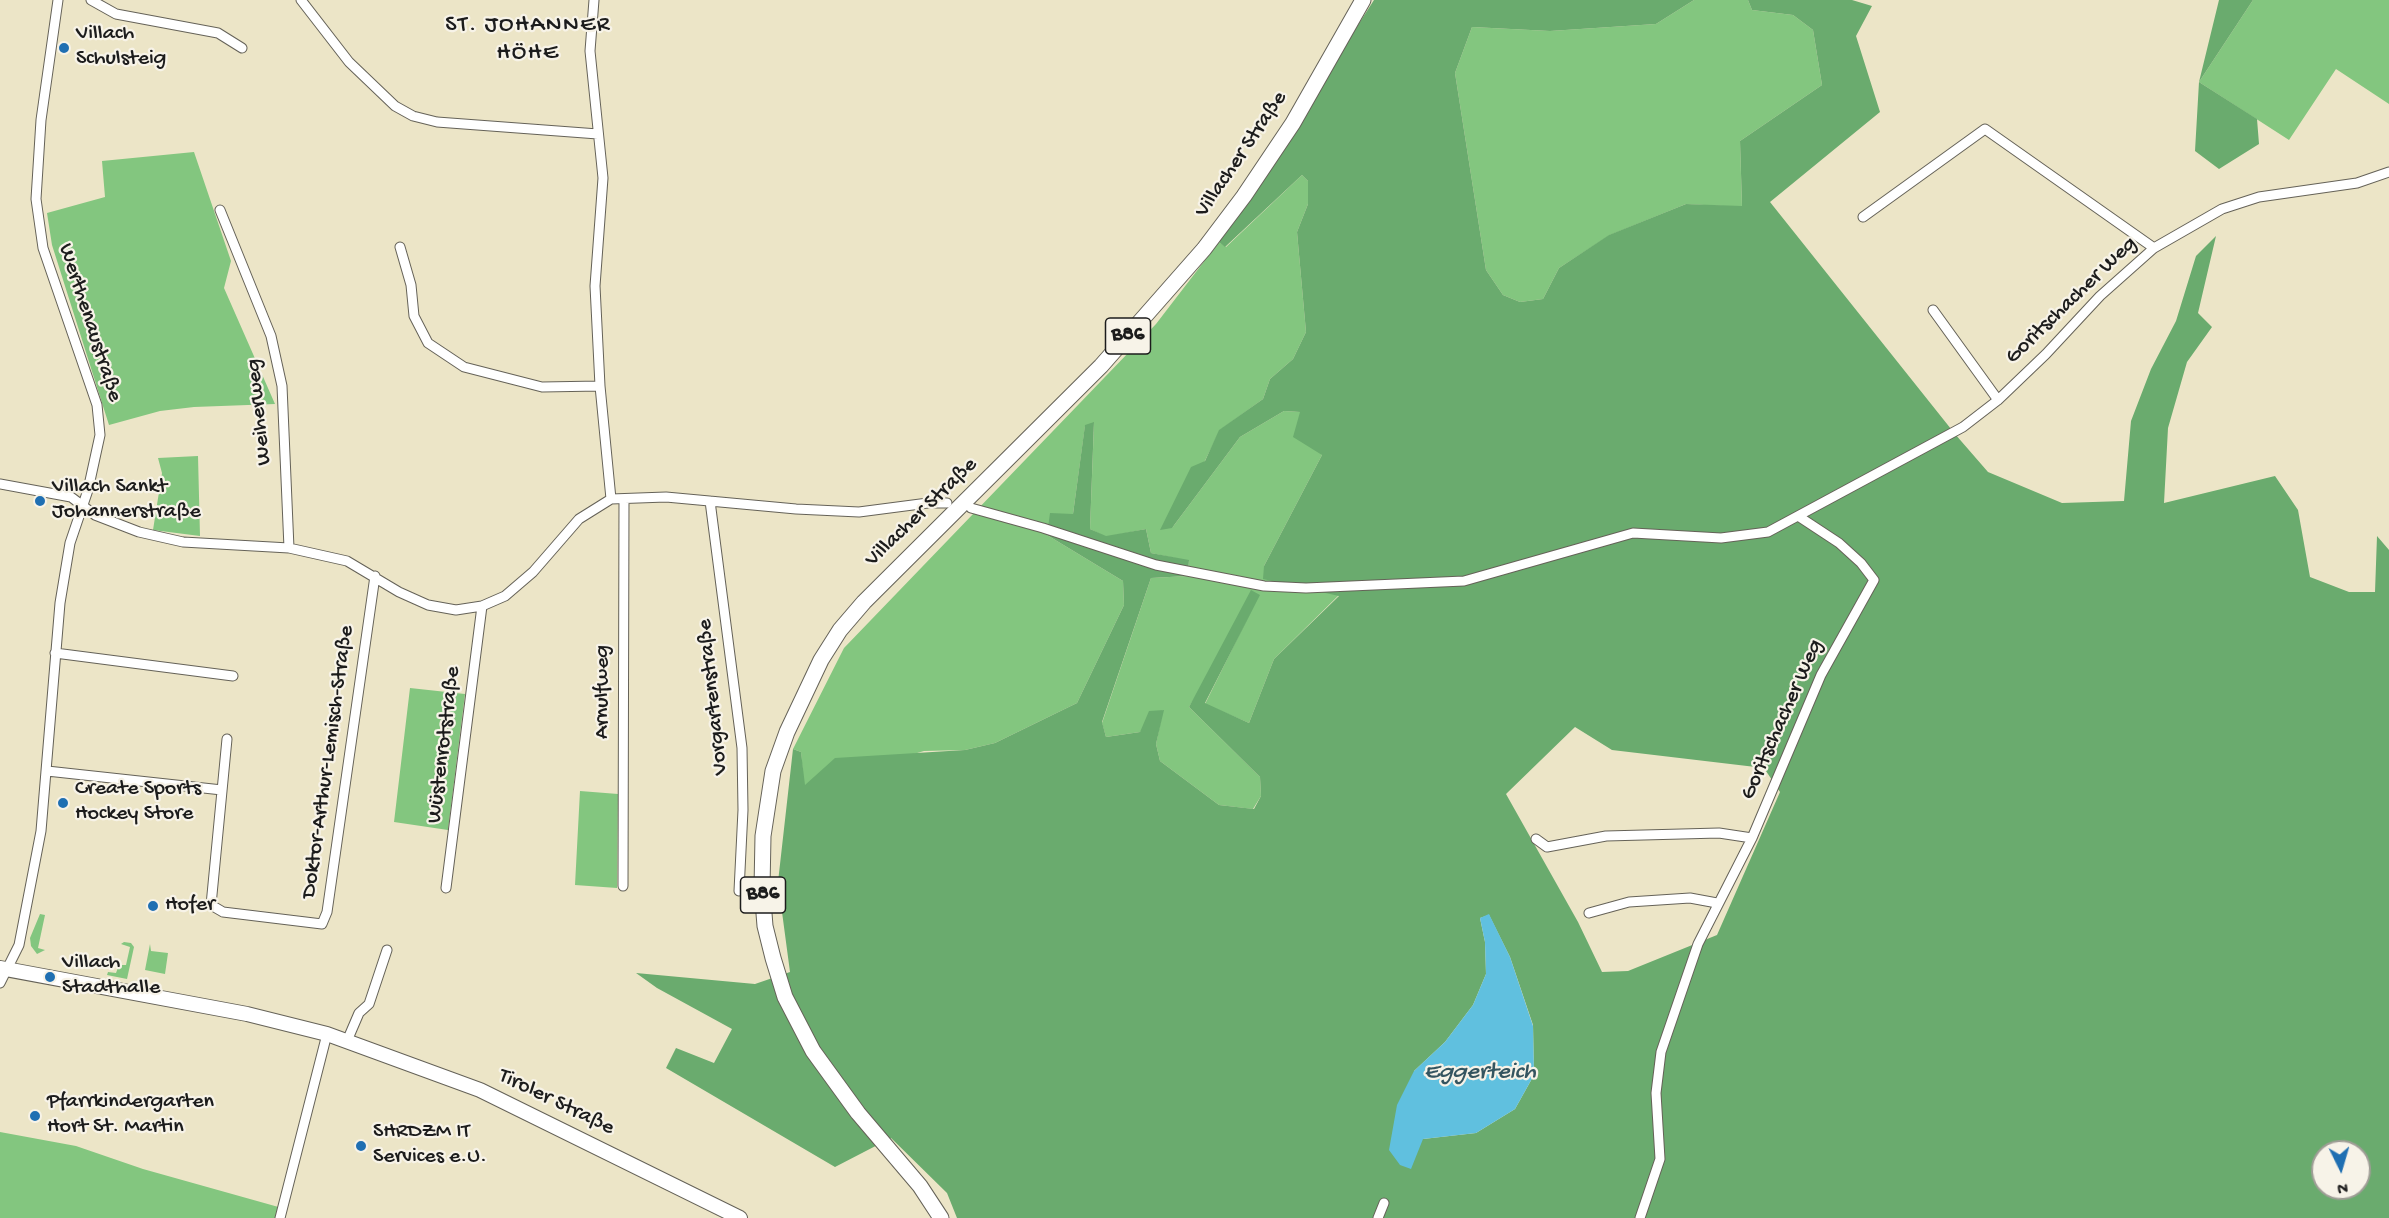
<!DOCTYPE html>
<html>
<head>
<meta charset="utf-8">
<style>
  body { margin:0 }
  #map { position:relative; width:2389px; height:1218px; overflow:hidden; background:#ece5c7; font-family:"Gochi Hand",sans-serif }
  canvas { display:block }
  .north { position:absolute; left:2311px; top:1140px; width:60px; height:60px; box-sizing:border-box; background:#f7f3e8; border:2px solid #9f9d96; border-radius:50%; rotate:175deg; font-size:16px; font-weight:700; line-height:24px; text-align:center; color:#1c1c1c }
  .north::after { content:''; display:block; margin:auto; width:21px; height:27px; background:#1f6fb2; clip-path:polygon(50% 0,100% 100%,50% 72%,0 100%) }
</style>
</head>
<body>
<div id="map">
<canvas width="2389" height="1218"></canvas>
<div class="north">N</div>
</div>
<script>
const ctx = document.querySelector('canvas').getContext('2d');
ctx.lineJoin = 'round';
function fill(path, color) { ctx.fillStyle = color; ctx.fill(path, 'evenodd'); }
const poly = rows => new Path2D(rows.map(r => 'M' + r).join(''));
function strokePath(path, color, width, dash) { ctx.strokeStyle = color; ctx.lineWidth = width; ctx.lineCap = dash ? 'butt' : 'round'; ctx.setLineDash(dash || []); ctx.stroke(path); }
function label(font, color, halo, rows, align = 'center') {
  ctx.font = font + ' "Gochi Hand",sans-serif'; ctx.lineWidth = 4.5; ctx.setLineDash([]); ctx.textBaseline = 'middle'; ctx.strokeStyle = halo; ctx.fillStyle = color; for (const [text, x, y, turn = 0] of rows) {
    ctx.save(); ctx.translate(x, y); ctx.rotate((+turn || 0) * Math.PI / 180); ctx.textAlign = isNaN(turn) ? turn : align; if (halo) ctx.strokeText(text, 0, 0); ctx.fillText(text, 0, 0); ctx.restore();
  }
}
fill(poly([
  [1694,0,1748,0,1752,10,1793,15,1813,30,1822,85,1740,141,1742,207,1686,204,1610,235,1559,268,1543,299,1520,302,1503,295,1486,270,1455,73,1472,27,1550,31,1656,24],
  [2253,0,2389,0,2389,104,2336,69,2289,140,2199,82],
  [194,152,231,261,224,288,275,404,194,407,160,411,109,425,52,245,47,213,105,197,102,161],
  [1302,175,1308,181,1308,204,1297,232,1306,332,1293,359,1270,379,1263,399,1220,430,1172,528,1240,437,1284,411,1301,412,1322,455,1264,566,1339,595,1274,659,1249,723,1205,704,1259,595,1189,707,1260,777,1261,796,1253,809,1219,805,1160,761,1156,744,1163,710,1140,732,1106,737,1102,723,1151,578,1188,576,1189,561,1151,553,1146,529,1106,537,1090,529,1094,423,1085,426,1073,514,1047,535,1123,581,1124,605,1077,703,995,743,965,750,924,751,804,786,801,752,793,749,844,648,1156,324,1219,242,1226,247],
  [198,456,200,536,153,530,162,473,158,458],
  [410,688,465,694,448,830,394,822],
  [580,791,618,794,617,888,575,885],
  [40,914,45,915,38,948,45,950,37,954,31,946,30,938],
  [124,942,131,943,134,947,127,979,107,975,108,972,116,973,119,965,126,965,130,947,121,944],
  [150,944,151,951,168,953,165,974,145,970],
  [0,1132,76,1146,143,1169,282,1208,280,1218,0,1218]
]), '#83c67f');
fill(poly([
  [1374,0,1694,0,1656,24,1550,31,1472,27,1455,73,1486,270,1503,295,1520,302,1543,299,1559,268,1609,235,1686,204,1742,206,1740,141,1822,85,1813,30,1793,15,1752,10,1748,0,1852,0,1872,6,1856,36,1880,112,1770,202,1955,434,1988,472,2062,503,2124,501,2131,421,2151,369,2176,321,2196,256,2216,236,2198,313,2212,327,2187,362,2168,428,2164,503,2275,476,2298,510,2310,577,2349,592,2375,592,2377,536,2389,550,2389,1218,957,1218,947,1193,891,1138,835,1167,666,1068,676,1048,714,1063,732,1029,657,988,636,973,755,984,790,972,778,882,793,749,801,752,805,785,835,758,965,750,995,743,1077,703,1124,605,1123,581,1047,535,1050,513,1073,514,1085,425,1094,422,1090,529,1106,536,1146,529,1151,553,1189,560,1188,576,1151,578,1102,722,1106,737,1140,732,1149,711,1164,710,1156,744,1160,761,1219,805,1254,809,1261,796,1260,777,1189,707,1251,590,1260,595,1205,703,1249,723,1274,659,1339,596,1263,579,1264,566,1322,455,1293,437,1300,412,1284,411,1240,437,1172,528,1160,530,1191,467,1205,461,1219,430,1263,399,1270,379,1293,359,1306,332,1297,232,1308,204,1308,181,1302,175,1225,247,1219,242],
  [1575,727,1612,750,1764,768,1780,792,1717,935,1628,971,1602,972,1578,922,1506,794],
  [1489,915,1510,957,1533,1025,1534,1075,1515,1109,1476,1133,1423,1139,1414,1071,1445,1042,1473,1005,1486,974,1485,942,1480,918],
  [2323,1152,2359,1152,2359,1188,2323,1188],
  [2219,0,2253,0,2199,82,2257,119,2259,144,2219,169,2195,151,2199,82]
]), '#6aab6e');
fill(poly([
  [1489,914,1510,957,1533,1026,1534,1075,1515,1109,1476,1133,1423,1139,1411,1169,1400,1165,1389,1150,1397,1105,1414,1071,1445,1042,1473,1005,1486,974,1485,942,1480,918]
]), '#60c0df');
const minor = poly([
  [91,0,116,14,218,33,242,48],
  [301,0,349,62,395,106,413,116,437,122,598,134],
  [594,0,590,51,603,178,595,286,600,386,611,499],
  [220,210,271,336,282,386,289,548],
  [1863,217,1985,129,2154,248],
  [400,247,411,285,414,316,428,343,464,367,542,387,600,386],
  [1933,310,1998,400],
  [0,484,71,497,95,515,139,532,183,542,289,548,347,561,399,592,428,605,456,610,482,606,505,596,533,572,579,519,611,499,666,497,796,509,859,512,928,503,947,503],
  [710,501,742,748,743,810,739,891],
  [971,508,1043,528,1156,565,1264,586,1306,588,1464,581,1633,533,1721,538,1768,532,1963,427,1998,400,2046,354,2100,296,2154,248,2222,209,2259,197,2357,183,2389,172],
  [55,653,233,676],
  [227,739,211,905,223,912,322,924,327,912,375,576],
  [47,771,222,790],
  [1536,839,1547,847,1606,836,1719,833,1752,838],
  [623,886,624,499],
  [446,888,482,606],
  [1589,913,1629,902,1690,898,1717,903],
  [0,983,19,945,41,831,60,603,70,543,88,490,100,435,97,405,43,248,36,199,41,120,58,0],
  [347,1041,359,1013,369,1004,387,950],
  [280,1218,327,1034],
  [1378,1218,1384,1203],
  [1640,1218,1660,1159,1656,1093,1661,1052,1698,944,1752,838,1821,675,1874,580,1861,563,1839,543,1798,516]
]);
const secondary = poly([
  [0,968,247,1014,327,1034,480,1090,740,1218]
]);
const primary = poly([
  [941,1218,920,1186,858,1113,813,1051,785,997,773,958,765,926,762,888,763,836,773,771,787,732,821,660,840,630,864,602,1101,366,1204,249,1244,196,1293,123,1363,0]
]);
strokePath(minor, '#656258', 11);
strokePath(secondary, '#656258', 16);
strokePath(primary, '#656258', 17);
strokePath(minor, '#fff', 9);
strokePath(secondary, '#fff', 14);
strokePath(primary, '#fff', 15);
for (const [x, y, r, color] of [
  [64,48,6,"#1f6fb2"],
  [40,501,6,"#1f6fb2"],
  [63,803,6,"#1f6fb2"],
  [153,906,6,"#1f6fb2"],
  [50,977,6,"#1f6fb2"],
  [35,1116,6,"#1f6fb2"],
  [361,1146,6,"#1f6fb2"]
]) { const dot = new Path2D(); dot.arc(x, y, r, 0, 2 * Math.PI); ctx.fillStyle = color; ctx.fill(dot); strokePath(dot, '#f7f3e8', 2); }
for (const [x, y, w] of [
  [1128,336,45],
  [763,895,45]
]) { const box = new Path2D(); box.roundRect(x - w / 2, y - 18, w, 36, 4.5); ctx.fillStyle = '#f7f3e8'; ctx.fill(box); strokePath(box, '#1c1c1c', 1.5); }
label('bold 21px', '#1c1c1c', null, [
  ["B86",1128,336],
  ["B86",763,895]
]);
label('22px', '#1c1c1c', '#f7f3e8', [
  ["Villach",76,35],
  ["Schulsteig",76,60],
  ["Villach Sankt",52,488],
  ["Johannerstraße",52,513],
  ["Create Sports",75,790],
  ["Hockey Store",75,815],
  ["Hofer",165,906],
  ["Villach",62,964],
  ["Stadthalle",62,989],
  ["Pfarrkindergarten",47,1103],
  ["Hort St. Martin",47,1128],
  ["SHRDZM IT",373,1133],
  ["Services e.U.",373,1158]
], 'left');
label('22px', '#1c1c1c', '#f7f3e8', [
  ["Villacher Straße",1242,155,-56],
  ["Goritschacher Weg",2072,301,-44],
  ["Werthenaustraße",89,323,72],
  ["Weiherweg",260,412,-96],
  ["Villacher Straße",922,513,-44],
  ["Arnulfweg",604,692,-90],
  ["Vorgartenstraße",714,697,-96],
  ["Goritschacher Weg",1783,720,-66],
  ["Wüstenrotstraße",445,745,-83],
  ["Doktor-Arthur-Lemisch-Straße",329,762,-82],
  ["Tiroler Straße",556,1103,26]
]);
ctx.letterSpacing = '1.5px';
label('24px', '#1c1c1c', '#f7f3e8', [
  ["ST. JOHANNER",528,26],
  ["HÖHE",528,54]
]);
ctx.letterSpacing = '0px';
label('italic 24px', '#345560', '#f7f3e8', [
  ["Eggerteich",1480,1073]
]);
</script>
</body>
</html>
